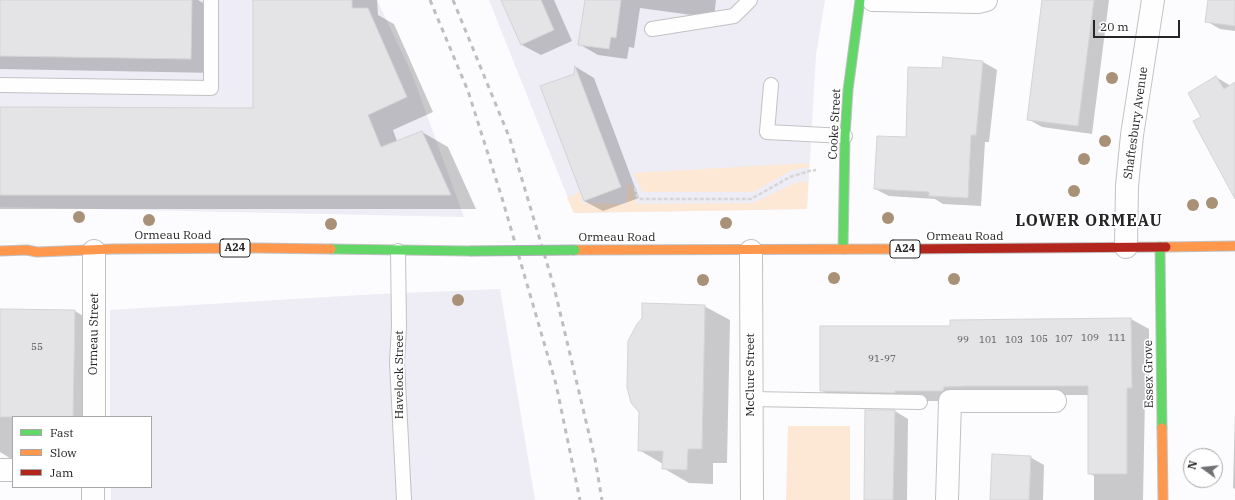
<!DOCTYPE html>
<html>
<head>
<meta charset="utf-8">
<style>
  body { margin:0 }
  #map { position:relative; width:1235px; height:500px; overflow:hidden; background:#fcfbfe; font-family:"IBM Plex Serif",serif }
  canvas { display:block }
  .legend { position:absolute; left:12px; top:416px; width:140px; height:72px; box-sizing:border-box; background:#fff; border:1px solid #a8a8a9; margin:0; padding:5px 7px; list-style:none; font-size:12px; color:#252527 }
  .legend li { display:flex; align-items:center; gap:8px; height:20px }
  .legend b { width:20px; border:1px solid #a8a8a9 }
  .north { position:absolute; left:1183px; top:448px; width:40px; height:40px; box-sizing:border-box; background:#fff; border:1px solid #a8a8a9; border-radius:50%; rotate:285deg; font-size:11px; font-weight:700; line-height:16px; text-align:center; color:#252527 }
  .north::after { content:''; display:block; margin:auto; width:14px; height:18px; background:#707072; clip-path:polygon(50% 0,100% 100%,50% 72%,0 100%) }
  .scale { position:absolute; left:1093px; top:20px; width:87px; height:18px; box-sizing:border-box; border:2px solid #252527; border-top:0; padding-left:5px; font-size:12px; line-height:14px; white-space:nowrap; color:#252527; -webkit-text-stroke:3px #fff; paint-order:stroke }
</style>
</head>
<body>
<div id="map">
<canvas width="1235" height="500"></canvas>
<ul class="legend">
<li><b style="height:5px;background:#63d668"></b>Fast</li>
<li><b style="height:5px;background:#ff974d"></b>Slow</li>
<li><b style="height:5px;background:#b3261e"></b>Jam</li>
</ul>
<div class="north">N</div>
<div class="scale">20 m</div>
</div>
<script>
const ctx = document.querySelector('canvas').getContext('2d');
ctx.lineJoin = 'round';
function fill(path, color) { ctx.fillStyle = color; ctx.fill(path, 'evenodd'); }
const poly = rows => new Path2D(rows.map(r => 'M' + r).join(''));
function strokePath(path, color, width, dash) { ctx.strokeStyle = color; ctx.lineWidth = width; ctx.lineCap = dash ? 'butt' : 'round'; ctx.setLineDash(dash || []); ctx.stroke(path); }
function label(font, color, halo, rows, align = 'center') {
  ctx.font = font + ' "IBM Plex Serif",serif'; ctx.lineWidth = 3.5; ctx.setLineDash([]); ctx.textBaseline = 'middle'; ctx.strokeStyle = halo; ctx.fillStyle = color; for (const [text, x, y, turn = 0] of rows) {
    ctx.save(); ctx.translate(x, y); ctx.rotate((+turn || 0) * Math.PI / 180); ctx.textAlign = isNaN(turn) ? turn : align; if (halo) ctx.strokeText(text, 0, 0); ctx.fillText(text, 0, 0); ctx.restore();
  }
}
fill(poly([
  [0,0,377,0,412,74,464,217,0,207],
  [489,0,825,0,816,55,807,209,574,213],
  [500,289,535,500,111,500,111,487,151,487,151,417,110,417,110,310,379,294]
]), '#eeecf4');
fill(poly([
  [809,163,809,167,792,170,753,192,643,192,633,173],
  [808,181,807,209,574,213,567,198,580,192,582,203,626,204,627,184,631,185,637,204,753,203,795,183],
  [788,426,850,426,850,500,786,500]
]), '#fde8d6');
fill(poly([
  [0,0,198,0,217,11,217,73,0,69],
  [254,0,377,0,378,15,394,24,433,112,393,130,397,141,422,132,448,147,476,209,0,209,0,108,254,109],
  [502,0,554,0,572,41,541,55,522,45],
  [586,0,716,0,714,18,640,8,634,48,629,47,627,59,598,55,579,44],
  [1043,0,1109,0,1092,134,1042,127,1028,119],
  [1209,0,1235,0,1235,31,1220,29,1206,21],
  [944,58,983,62,997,70,989,142,985,142,981,206,943,204,935,199,889,196,875,189,907,138,942,69],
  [576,67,594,78,639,198,603,211,584,201,574,74],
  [1216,77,1231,86,1235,84,1235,189,1202,118],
  [704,306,730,320,727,463,713,463,713,484,689,483,663,468,663,464,639,450],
  [0,310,75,311,102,327,101,417,13,417,13,460,0,452],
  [1131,319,1149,329,1149,398,1145,398,1143,500,1094,500,1094,476,1089,473,1089,395,985,395,961,401,839,401,821,390,951,327],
  [1235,409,1235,489,1233,488],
  [895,411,908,419,907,500,865,500],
  [1030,457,1044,465,1043,500,991,500]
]), '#0003');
const building = poly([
  [0,0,192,0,191,59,0,56,0,0],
  [253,0,352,0,352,8,368,8,407,97,368,115,381,147,422,131,451,195,0,195,0,107,253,108,253,0],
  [501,0,541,0,554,30,521,45,501,0],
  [585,0,621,0,616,38,611,37,609,49,578,45,585,0],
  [1042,0,1094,0,1078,126,1027,120,1042,0],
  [1208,0,1235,0,1235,26,1205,22,1208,0],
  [943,57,983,61,976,135,971,135,968,198,929,196,929,192,874,189,877,136,906,137,908,67,942,68,943,57],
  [575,66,621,187,584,201,540,86,574,74,575,66],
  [1216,76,1224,89,1235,82,1235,199,1193,121,1201,117,1188,93,1216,76],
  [642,303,705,305,702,449,688,449,687,470,662,469,663,451,638,451,639,412,631,403,627,387,628,341,637,324,642,318,642,303],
  [0,309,75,310,73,417,0,417,0,309],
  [1131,318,1132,388,1127,388,1127,474,1088,474,1088,386,967,386,944,387,943,391,895,391,895,393,820,391,820,326,950,326,950,320,1131,318],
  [865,410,895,410,893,500,864,500,865,410],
  [992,454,1031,456,1029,500,990,500,992,454]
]);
fill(building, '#e4e4e6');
strokePath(building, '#d4d3d5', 1);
const lane = poly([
  [652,29,734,16,750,0],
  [0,85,211,88,211,0],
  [771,85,767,132,845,136],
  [398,251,399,327,397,362,404,500],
  [751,399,920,402]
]);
const street = poly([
  [873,0,978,2,986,0],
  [1126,247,1127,186,1132,135,1153,0],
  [94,251,94,417],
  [751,251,752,500],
  [0,470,13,470],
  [93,487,93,500],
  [947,500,950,401,1055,401]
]);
const fast = poly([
  [1160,247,1162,428],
  [331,249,470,251],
  [843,249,845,136,848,90,860,0]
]);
const slow = poly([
  [1166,247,1235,246],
  [575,250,907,249],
  [0,251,27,250,37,252,113,249,256,248,331,249],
  [1162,428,1163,500]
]);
const jam = poly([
  [907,249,1166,247]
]);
strokePath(lane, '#c2c2c4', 16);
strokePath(street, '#c2c2c4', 24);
strokePath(fast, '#c2c2c4', 11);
strokePath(slow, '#c2c2c4', 11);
strokePath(jam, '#c2c2c4', 11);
strokePath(poly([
  [635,188,637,196,641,199,751,199,790,177,809,171,816,170]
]), '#d7d6d7', 2.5, [4, 2]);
strokePath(lane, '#fffeff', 14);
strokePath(street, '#fffeff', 22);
strokePath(fast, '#63d668', 9);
strokePath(slow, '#ff974d', 9);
strokePath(jam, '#b3261e', 9);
strokePath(poly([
  [430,0,468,91,502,198,556,384,580,500],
  [453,0,510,139,554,287,595,459,602,500]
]), '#bebebf', 3, [5, 5]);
const fastBridge = poly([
  [470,251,575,250]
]);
strokePath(fastBridge, '#b1adbb', 11, []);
strokePath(fastBridge, '#63d668', 9);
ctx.fillStyle = '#a89176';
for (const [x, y] of [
  [1112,78],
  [1105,141],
  [1084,159],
  [1074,191],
  [1212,203],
  [1193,205],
  [79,217],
  [888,218],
  [149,220],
  [726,223],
  [331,224],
  [834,278],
  [954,279],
  [703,280],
  [458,300]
]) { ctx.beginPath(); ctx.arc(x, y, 6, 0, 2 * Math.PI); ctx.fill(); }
label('10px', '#555557', null, [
  ["109",1090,338],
  ["111",1117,338],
  ["105",1039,339],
  ["107",1064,339],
  ["99",963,340],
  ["101",988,340],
  ["103",1014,340],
  ["55",37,347],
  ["91-97",882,359]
]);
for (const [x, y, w] of [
  [235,248,30],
  [905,249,30]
]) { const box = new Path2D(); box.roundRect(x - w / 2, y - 9, w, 18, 3); ctx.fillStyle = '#fff'; ctx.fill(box); strokePath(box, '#252527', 1); }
label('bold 11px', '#252527', null, [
  ["A24",235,248],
  ["A24",905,249]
]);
label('12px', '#252527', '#fff', [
  ["Shaftesbury Avenue",1136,123,-82],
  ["Cooke Street",835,124,-87],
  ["Ormeau Road",173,236],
  ["Ormeau Road",965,237],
  ["Ormeau Road",617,238],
  ["Ormeau Street",94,334,-89],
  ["Essex Grove",1149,374,-91],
  ["Havelock Street",400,375,-90],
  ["McClure Street",751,375,-90]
]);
ctx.letterSpacing = '1px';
label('bold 16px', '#252527', '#fff', [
  ["LOWER ORMEAU",1089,221]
]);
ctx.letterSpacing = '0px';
</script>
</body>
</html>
